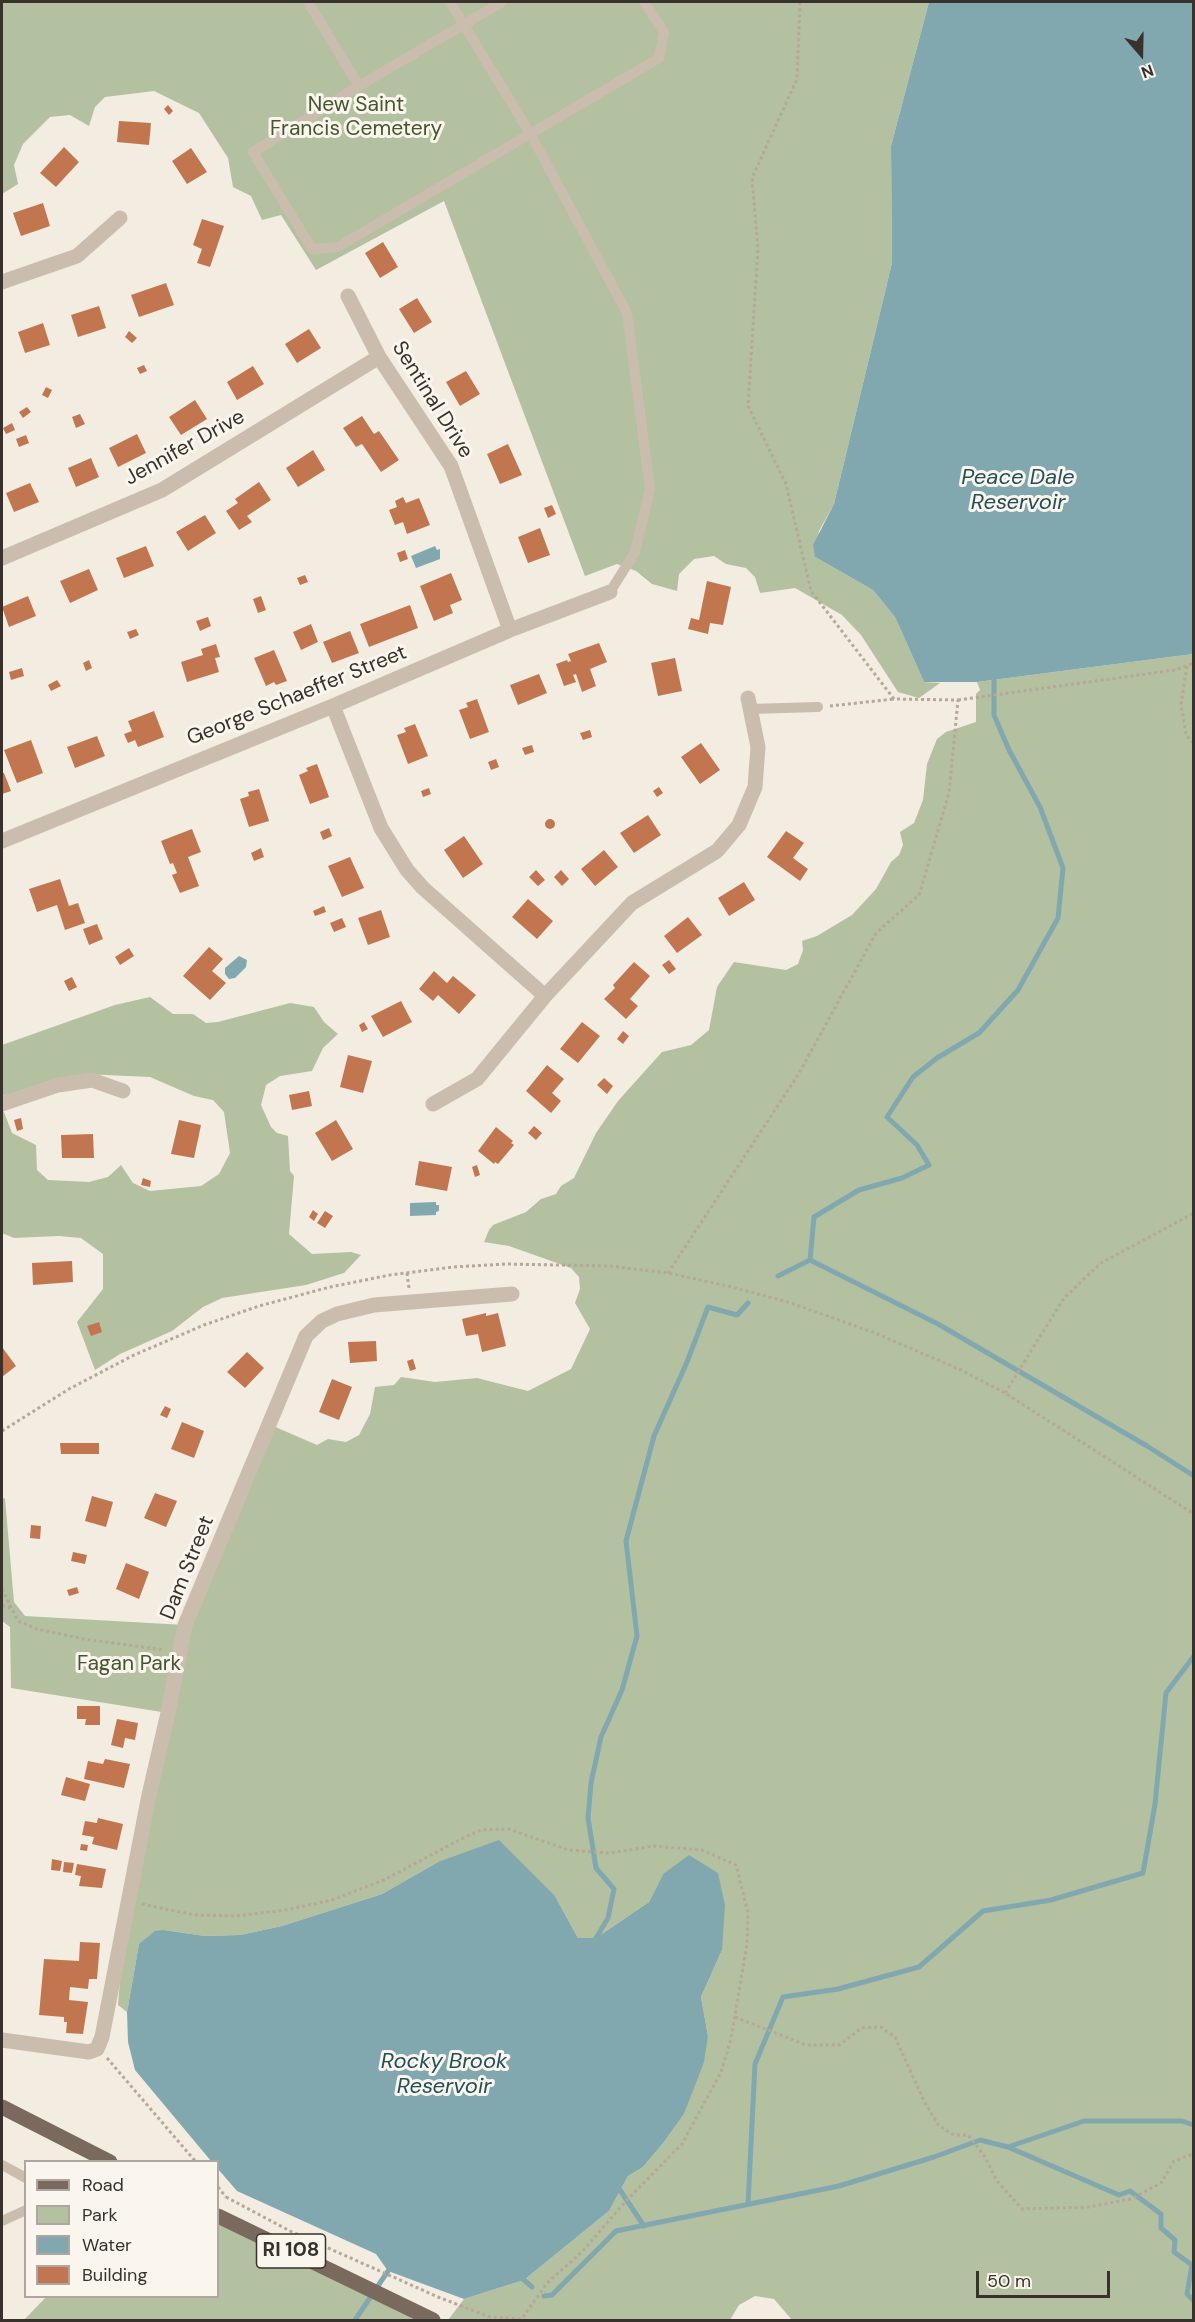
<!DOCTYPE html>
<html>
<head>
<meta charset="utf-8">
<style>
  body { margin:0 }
  #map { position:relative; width:1195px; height:2322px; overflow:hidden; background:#f2ece1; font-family:"DM Sans",sans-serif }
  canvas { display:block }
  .frame { position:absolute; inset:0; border:3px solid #39312b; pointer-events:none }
  .legend { position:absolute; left:24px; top:2160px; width:195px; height:138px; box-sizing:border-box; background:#faf5ed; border:2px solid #ada79f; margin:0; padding:8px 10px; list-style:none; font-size:18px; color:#39312b }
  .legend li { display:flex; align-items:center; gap:12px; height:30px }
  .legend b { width:30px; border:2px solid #ada79f }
  .north { position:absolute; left:1111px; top:24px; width:60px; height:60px; -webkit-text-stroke:4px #faf5ed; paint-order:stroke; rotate:160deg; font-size:16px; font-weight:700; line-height:24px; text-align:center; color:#39312b }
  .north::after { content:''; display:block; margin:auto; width:21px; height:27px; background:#39312b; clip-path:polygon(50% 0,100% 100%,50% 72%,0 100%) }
  .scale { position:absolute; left:976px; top:2271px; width:134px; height:27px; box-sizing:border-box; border:3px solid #39312b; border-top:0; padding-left:8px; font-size:18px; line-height:21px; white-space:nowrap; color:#39312b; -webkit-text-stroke:4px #faf5ed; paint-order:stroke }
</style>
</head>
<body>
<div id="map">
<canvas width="1195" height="2322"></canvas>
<div class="frame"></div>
<ul class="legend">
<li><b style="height:8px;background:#7a6a5d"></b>Road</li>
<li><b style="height:16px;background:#b3c1a1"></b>Park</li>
<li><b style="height:16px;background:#81a8af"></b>Water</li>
<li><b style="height:16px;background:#c17650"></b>Building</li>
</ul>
<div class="north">N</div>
<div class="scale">50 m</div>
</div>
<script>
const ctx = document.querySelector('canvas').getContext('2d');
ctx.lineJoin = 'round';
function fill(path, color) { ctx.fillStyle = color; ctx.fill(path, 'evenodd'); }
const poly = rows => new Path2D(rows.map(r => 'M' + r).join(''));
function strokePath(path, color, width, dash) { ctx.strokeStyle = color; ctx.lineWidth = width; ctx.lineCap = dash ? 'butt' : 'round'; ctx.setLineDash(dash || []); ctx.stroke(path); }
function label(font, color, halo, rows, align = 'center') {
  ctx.font = font + ' "DM Sans",sans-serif'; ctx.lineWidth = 6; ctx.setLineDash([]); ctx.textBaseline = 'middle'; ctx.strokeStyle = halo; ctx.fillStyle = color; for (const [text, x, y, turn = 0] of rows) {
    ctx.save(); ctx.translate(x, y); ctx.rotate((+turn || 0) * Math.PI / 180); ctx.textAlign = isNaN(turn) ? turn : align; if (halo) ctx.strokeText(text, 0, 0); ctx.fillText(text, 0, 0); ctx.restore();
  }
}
fill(poly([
  [2,2,929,2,891,146,892,263,834,504,819,531,815,557,873,590,895,617,924,682,940,683,919,698,898,692,861,635,842,615,795,588,760,593,755,577,746,568,726,564,714,556,694,559,679,574,677,591,652,584,636,571,617,564,585,576,444,201,316,270,281,215,262,220,251,196,233,187,228,158,199,113,154,91,105,97,95,107,89,126,70,115,50,117,23,144,14,165,18,184,2,194],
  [1193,654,1193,2320,792,2320,774,2299,755,2296,739,2305,730,2320,448,2320,464,2299,524,2280,609,2211,628,2176,643,2167,664,2142,684,2114,708,2036,701,1997,722,1950,663,1874,649,1902,596,1938,578,1938,555,1896,438,1862,382,1894,282,1926,240,1935,205,1936,164,1930,139,1944,127,2012,118,2005,125,1914,168,1713,11,1688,10,1627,2,1621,2,1497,5,1499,14,1602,25,1616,185,1625,273,1426,317,1445,328,1439,346,1442,359,1435,370,1414,375,1387,394,1385,401,1377,435,1382,477,1378,528,1391,571,1369,590,1329,575,1303,580,1289,579,1277,571,1268,509,1246,484,1242,489,1230,493,1225,526,1212,541,1199,556,1194,561,1186,574,1178,596,1133,618,1101,662,1052,691,1045,709,1030,717,987,734,962,786,970,798,964,803,950,802,941,817,936,852,915,876,889,891,862,899,855,903,845,900,832,914,823,923,800,927,764,937,739,946,732,976,722,976,694,980,690,977,682],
  [150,997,173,1014,193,1014,206,1023,218,1022,290,1003,314,1007,324,1022,338,1034,323,1048,312,1071,280,1076,266,1085,261,1105,271,1127,277,1133,288,1136,290,1171,294,1176,289,1234,312,1254,351,1252,361,1255,344,1273,306,1285,222,1298,203,1307,172,1331,120,1354,95,1370,77,1322,103,1289,103,1254,81,1238,59,1236,14,1238,2,1233,2,1107,12,1133,36,1145,37,1170,48,1180,89,1182,108,1177,121,1165,133,1183,150,1191,201,1186,219,1174,230,1153,224,1112,213,1100,194,1096,150,1077,84,1074,2,1096,2,1045,115,1005],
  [218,2215,434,2320,24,2320,46,2297,218,2296]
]), '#b3c1a1');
fill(poly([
  [929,2,1193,2,1193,654,977,682,924,682,895,617,873,590,815,557,813,545,834,504,892,263,891,146],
  [435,546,437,550,440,549,440,559,416,568,411,556],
  [239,956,247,960,246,967,235,978,229,979,225,974,225,968],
  [436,1202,436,1205,439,1205,439,1211,436,1212,436,1215,410,1216,410,1203],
  [499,1840,555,1896,578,1938,596,1938,649,1902,663,1874,689,1855,718,1873,725,1905,722,1950,701,1997,708,2036,704,2062,684,2114,664,2142,643,2167,628,2176,609,2211,524,2280,464,2299,388,2271,376,2254,237,2191,218,2169,218,2162,211,2161,135,2070,128,2042,127,2012,139,1944,155,1931,164,1930,205,1936,240,1935,282,1926,382,1894,438,1862]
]), '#81a8af');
strokePath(poly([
  [810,1260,938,1324,1147,1446,1194,1476],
  [778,1276,810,1260,814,1217,859,1190,902,1178,929,1165,917,1145,887,1117,913,1077,937,1058,979,1033,1018,990,1058,918,1063,868,1040,807,1009,750,994,715,994,680],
  [596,1938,608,1918,614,1889,596,1868,588,1818,591,1783,601,1737,622,1690,637,1636,626,1541,654,1436,687,1362,708,1307,737,1315,748,1303],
  [1008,2147,1119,2195,1130,2191,1161,2214,1161,2228,1175,2240,1174,2252,1192,2265,1187,2294,1194,2301],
  [620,2190,644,2226],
  [748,2204,755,2064,783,1997,838,1989,919,1967,983,1911,1051,1900,1143,1873,1155,1804,1166,1693,1194,1656],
  [524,2280,532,2287],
  [544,2296,552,2295,616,2231,839,2186,934,2157,980,2140,1008,2147,1084,2121,1182,2121,1194,2125],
  [355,2320,388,2271]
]), '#81a8af', 5);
fill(poly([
  [168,105,173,111,169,115,164,109],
  [119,121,151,123,149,145,117,142],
  [64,147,79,162,56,187,40,173],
  [191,148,207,172,187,184,172,161],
  [43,203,50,226,21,236,13,213],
  [202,219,224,226,210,267,197,263,202,249,193,245],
  [383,242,398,267,380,278,365,253],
  [166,283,174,305,139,317,131,295],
  [417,298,432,322,414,333,399,309],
  [99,306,106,328,78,337,71,315],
  [43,323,50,345,25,353,18,332],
  [309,329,321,348,297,363,285,344],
  [129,331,137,338,132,343,125,337],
  [144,365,147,371,140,374,137,368],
  [253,366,264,384,237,400,227,382],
  [466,371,480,394,460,406,446,382],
  [46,387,52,390,48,398,42,395],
  [195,400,207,419,181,435,169,417],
  [27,407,31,412,23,418,19,412],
  [80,414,85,424,76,428,72,417],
  [362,416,374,434,379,431,399,460,381,472,362,444,356,447,343,428],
  [12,423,15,430,6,434,3,428],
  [137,434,146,453,118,467,109,448],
  [26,435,29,443,19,447,16,439],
  [508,444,522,475,500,484,487,454],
  [313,450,325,470,298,487,286,468],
  [91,458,99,477,76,487,68,468],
  [259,482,271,500,247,516,252,522,239,530,226,511,238,503,235,499],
  [30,483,39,502,14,512,6,493],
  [403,497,406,503,419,498,430,525,407,534,403,522,395,525,389,510,397,507,395,501],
  [552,505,556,514,548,518,544,508],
  [205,515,216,533,188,551,176,532],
  [540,528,550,555,528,563,518,537],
  [146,546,154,566,124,578,116,558],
  [405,550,408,559,400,562,397,553],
  [89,569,98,590,70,603,60,581],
  [451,573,462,600,450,605,453,613,434,621,420,586],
  [305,575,308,582,300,585,297,578],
  [707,581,731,587,723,625,710,623,708,634,688,629,691,618,699,620],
  [28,596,36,616,9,627,2,607],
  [261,596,266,610,258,613,253,599],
  [410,605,418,628,369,647,360,624],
  [208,617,211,626,200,631,196,621],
  [311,624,318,642,301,650,293,632],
  [136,629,139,635,130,639,127,632],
  [350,631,359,653,332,663,323,642],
  [599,643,607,662,590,669,596,686,582,692,576,674,573,675,576,682,564,686,556,664,567,660,568,662,571,661,568,654],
  [216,644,220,657,215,658,219,672,187,682,181,662,203,655,201,649],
  [274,650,287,681,276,685,274,682,266,686,254,658],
  [675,658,682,691,658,696,651,663],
  [89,660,92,668,86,671,83,663],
  [22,668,24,676,11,680,9,672],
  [539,674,547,693,518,705,510,685],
  [57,680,61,686,51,691,48,685],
  [477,699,489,732,470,739,459,710,468,707,466,703],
  [154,711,164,737,138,747,135,740,128,743,124,734,132,731,128,721],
  [415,724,428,756,408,764,397,735,406,732,404,728],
  [590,730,592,737,583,740,580,733],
  [97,736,105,756,75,768,67,747],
  [31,740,43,773,17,783,4,750],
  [701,743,720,770,700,784,681,757],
  [532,745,534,752,525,755,522,748],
  [496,759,499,767,491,770,488,762],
  [317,764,329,797,310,804,299,775,308,771,306,768],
  [2,773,4,773,11,791,2,794],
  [659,787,663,793,657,797,653,791],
  [429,788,431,794,423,797,421,791],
  [259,789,269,821,249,827,240,799,249,796,248,792],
  [648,815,661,835,634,853,620,833],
  '545 824a5 5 0 1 1 10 0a5 5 0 1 1-10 0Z',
  [329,828,332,836,323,840,320,832],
  [192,829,201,852,188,857,199,886,180,893,172,875,177,873,173,863,170,864,161,841],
  [786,831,804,843,793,858,808,869,800,881,767,857],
  [464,836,483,864,463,878,444,850],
  [261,848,264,857,254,861,251,853],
  [604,850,618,867,595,886,581,869],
  [350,857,364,888,342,897,328,866],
  [536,870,545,880,538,886,529,877],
  [561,870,569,879,562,886,554,877],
  [60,879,69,906,78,903,85,923,65,930,57,905,37,912,29,889],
  [744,882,755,900,729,916,718,898],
  [528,899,553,921,537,939,512,917],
  [324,906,326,912,315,916,313,911],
  [381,910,390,937,368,945,358,918],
  [688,917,702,935,677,953,664,936],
  [342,918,346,927,334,932,330,923],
  [97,924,103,939,89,945,83,929],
  [209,947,223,959,212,971,226,983,210,1000,183,976],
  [129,948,134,956,120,965,115,957],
  [669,960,676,969,669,974,662,965],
  [634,962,650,976,630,999,638,1006,626,1019,604,999,615,988,613,985],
  [434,971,447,983,453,976,476,995,459,1014,438,995,433,1001,419,989],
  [72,977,77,987,69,991,64,981],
  [401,1001,412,1022,383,1037,371,1016],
  [364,1022,368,1029,362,1032,359,1025],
  [582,1022,600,1036,578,1063,560,1049],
  [623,1031,629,1036,623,1044,617,1039],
  [348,1055,372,1061,363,1093,340,1087],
  [547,1065,564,1079,552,1093,561,1101,551,1113,526,1091],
  [604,1078,613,1086,607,1094,597,1085],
  [309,1091,312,1106,292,1110,289,1095],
  [21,1118,23,1129,17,1131,14,1120],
  [179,1120,201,1125,194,1158,171,1154],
  [336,1120,353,1149,332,1161,315,1133],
  [534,1126,542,1133,536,1140,528,1133],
  [496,1127,513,1141,511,1143,514,1145,498,1164,495,1162,494,1164,478,1151],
  [93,1134,94,1158,62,1158,61,1135],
  [419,1161,452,1167,447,1191,415,1185],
  [477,1165,480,1175,475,1177,472,1167],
  [143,1178,151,1181,150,1187,141,1185],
  [313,1210,318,1214,314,1221,309,1217],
  [325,1211,333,1216,325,1228,317,1223],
  [72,1261,73,1282,33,1285,32,1263],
  [486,1313,486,1316,498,1313,506,1346,482,1352,478,1334,466,1336,462,1319],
  [99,1322,102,1332,91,1336,87,1326],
  [376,1341,377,1361,350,1363,348,1342],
  [2,1347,16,1366,2,1377],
  [247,1352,264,1368,245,1388,227,1372],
  [413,1359,416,1369,410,1371,407,1361],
  [332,1379,352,1387,339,1420,319,1412],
  [165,1406,171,1409,167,1418,160,1415],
  [182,1422,204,1431,194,1458,171,1449],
  [60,1443,99,1443,99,1454,61,1454],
  [155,1493,177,1501,166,1527,144,1518],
  [92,1496,113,1502,106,1527,85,1521],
  [31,1525,41,1526,40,1539,30,1538],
  [73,1552,87,1555,85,1564,71,1561],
  [126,1563,149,1572,139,1599,116,1589],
  [77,1587,79,1593,69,1596,67,1590],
  [77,1706,100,1706,100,1725,85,1725,86,1719,77,1719],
  [117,1719,138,1723,135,1740,125,1738,123,1748,111,1745],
  [105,1759,130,1764,124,1788,84,1779,88,1761,103,1764],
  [66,1777,90,1784,85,1801,61,1795],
  [98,1818,123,1824,117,1850,92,1844,94,1837,82,1835,85,1821,97,1823],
  [81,1844,88,1845,87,1851,80,1850],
  [52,1859,62,1861,60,1871,51,1870],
  [64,1862,74,1863,72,1873,63,1872],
  [77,1864,106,1869,102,1888,79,1886,81,1876,75,1875],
  [80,1942,100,1943,97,1979,89,1979,88,1989,70,1987,69,2000,88,2002,83,2034,66,2033,67,2022,64,2022,64,2017,39,2015,44,1959,79,1961]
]), '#c17650');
strokePath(poly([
  [1187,666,1181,704,1186,735,1194,744],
  [958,700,1175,670,1194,663],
  [830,706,894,699],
  [407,1273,409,1288],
  [668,1273,798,1075,876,933,919,895,949,793,958,700,894,699,811,591,786,484,748,406,758,249,752,178,797,79,800,2],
  [1005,1393,1064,1298,1101,1263,1194,1213],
  [2,1431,69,1389,134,1355,204,1325,259,1306,330,1287,390,1275,453,1267,506,1264,610,1266,668,1273,728,1286,788,1302,875,1333,961,1370,1005,1393,1194,1514],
  [2,1589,18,1621,37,1629,84,1639,164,1650],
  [2,1605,10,1608],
  [142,1904,195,1915,236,1916,285,1910,332,1900,384,1880,461,1839,481,1830,509,1829,568,1850,610,1853,654,1846,702,1850,736,1865,748,1913,747,1944,731,2039,721,2072,682,2144,625,2202,582,2252,547,2283,521,2320],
  [735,2017,806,2045,839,2045,862,2028,881,2027,895,2037,924,2101,939,2126,954,2135,968,2135,985,2157,997,2181,1022,2209,1088,2207,1131,2199,1161,2183,1174,2161,1190,2155,1194,2156],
  [107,2058,196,2162],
  [218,2187,226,2197],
  [226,2197,290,2231,438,2297,490,2317,522,2319]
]), '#b6a797', 3, [3, 3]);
strokePath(poly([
  [308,2,359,86,253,152,312,249,338,247,659,58,664,32,644,2],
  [450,2,531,135,627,313,650,489,635,552,610,592],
  [359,86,502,2],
  [750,709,818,707],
  [2,2165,26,2178],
  [2,2221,26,2210]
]), '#cbbdad', 10);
strokePath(poly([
  [2,282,77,256,120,218],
  [348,296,379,357,451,466,510,630],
  [2,558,162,490,379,357],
  [333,706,381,828,407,870,423,888,545,996],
  [2,841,333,706,510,630,610,592],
  [2,1104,58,1085,92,1080,123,1091],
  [433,1104,477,1079,545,996,632,903,717,851,739,825,755,787,758,747,748,698],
  [2,2040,89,2052,97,2049,102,2037,149,1795,168,1713,185,1625,306,1336,322,1321,337,1314,374,1305,512,1294]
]), '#cbbdad', 15);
strokePath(poly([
  [2,2107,110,2162],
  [218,2216,433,2320]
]), '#7a6a5d', 15);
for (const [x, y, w] of [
  [291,2251,69]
]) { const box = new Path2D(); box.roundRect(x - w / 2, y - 17, w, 34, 4.5); ctx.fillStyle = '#faf5ed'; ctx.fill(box); strokePath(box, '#39312b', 1.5); }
label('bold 20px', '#39312b', null, [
  ["RI 108",291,2251]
]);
label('21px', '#455630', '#faf5ed', [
  ["New Saint",356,105],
  ["Francis Cemetery",356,129],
  ["Fagan Park",129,1664]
]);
label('21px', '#39312b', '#faf5ed', [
  ["Sentinal Drive",432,400,58],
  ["Jennifer Drive",185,448,-29],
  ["George Schaeffer Street",297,696,-22],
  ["Dam Street",188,1568,-68]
]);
label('italic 22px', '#225059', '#faf5ed', [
  ["Peace Dale",1018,478],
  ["Reservoir",1018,503],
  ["Rocky Brook",444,2062],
  ["Reservoir",444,2087]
]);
</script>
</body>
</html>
